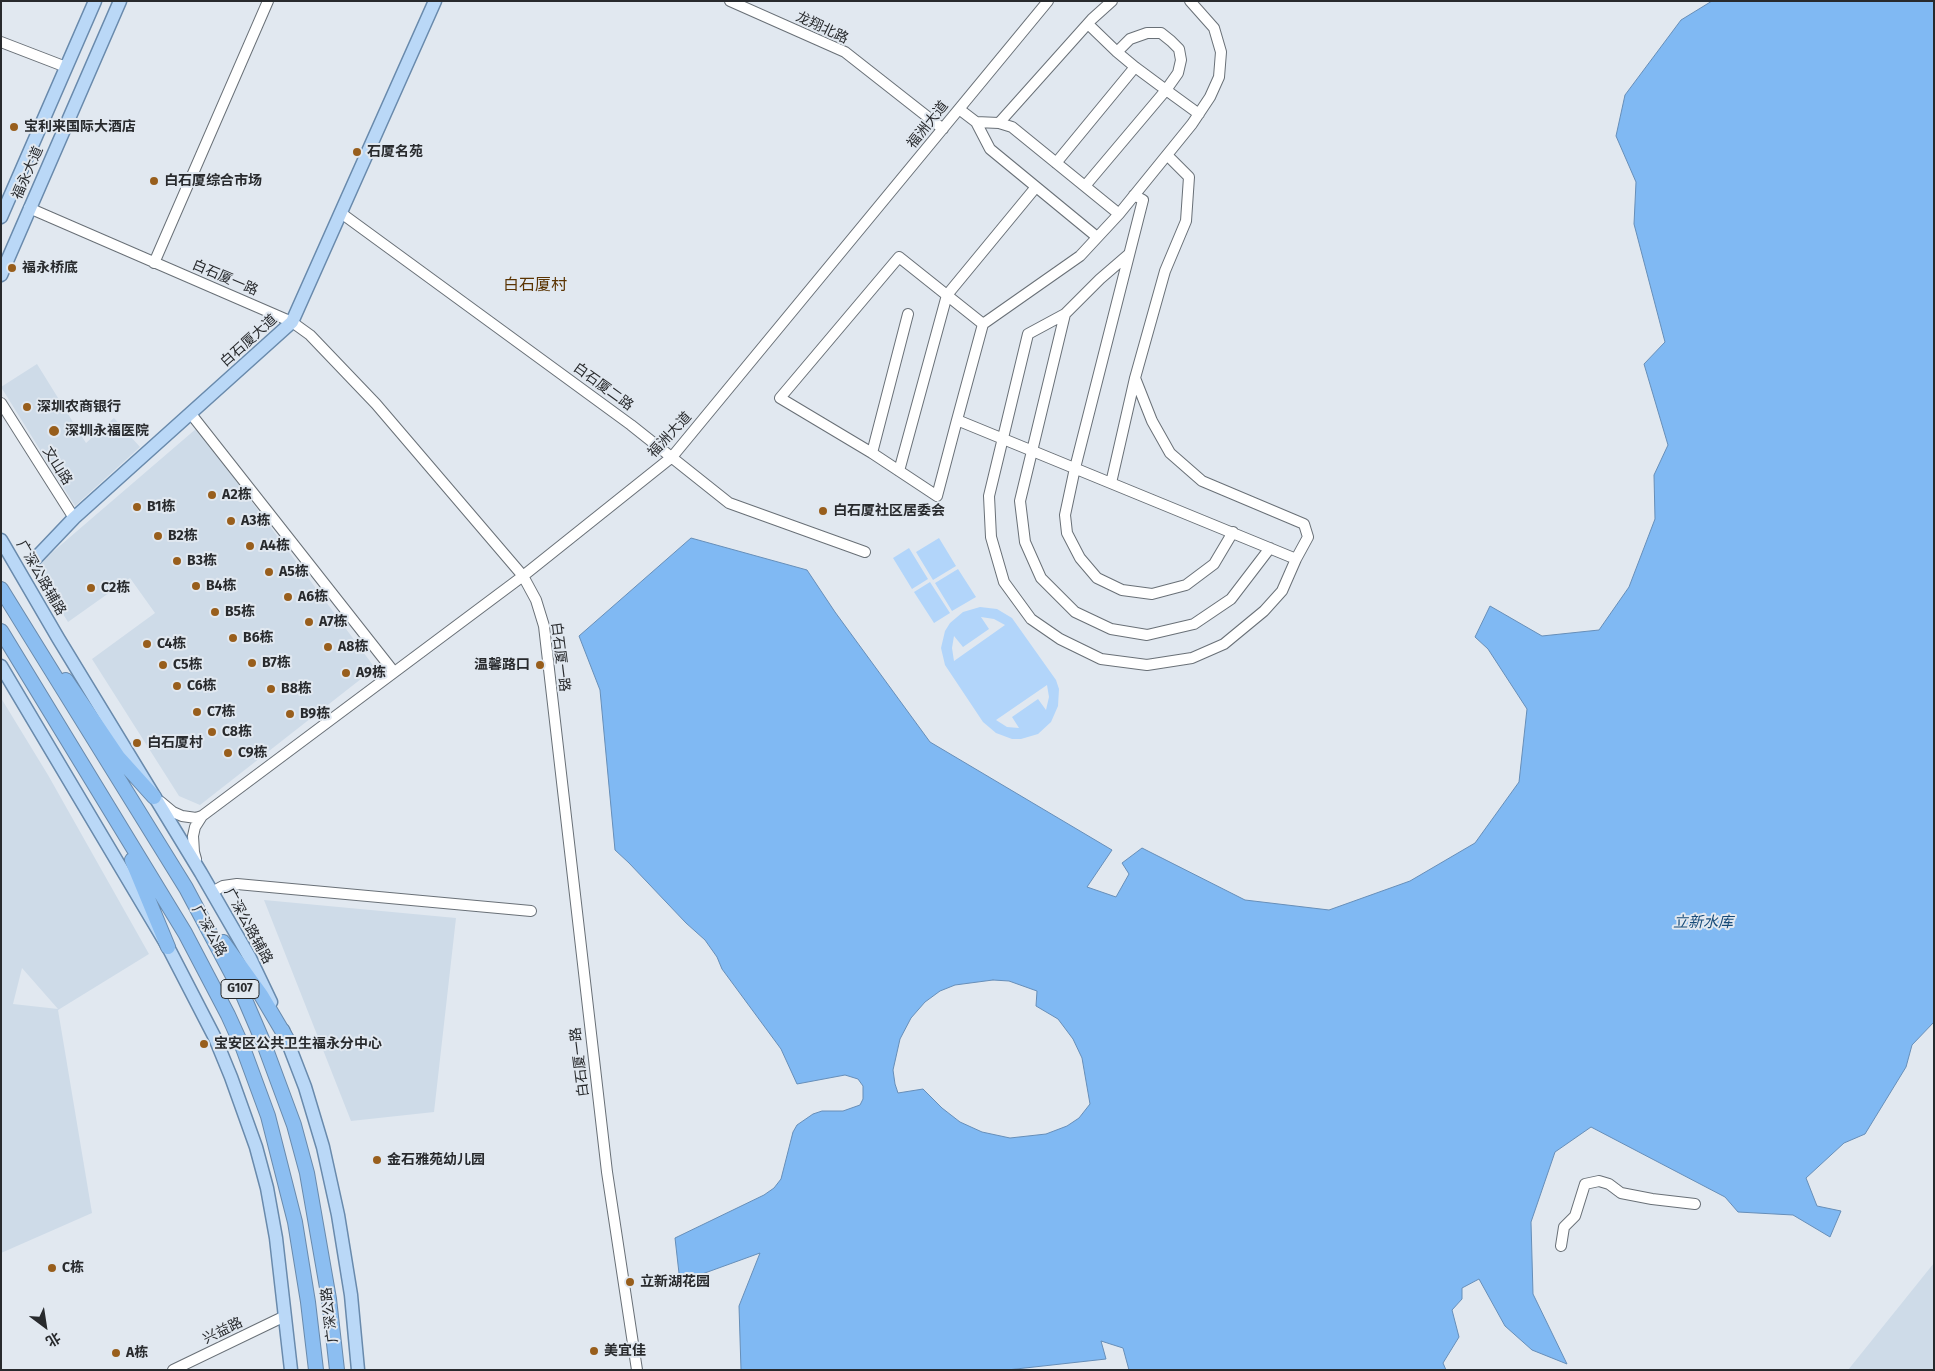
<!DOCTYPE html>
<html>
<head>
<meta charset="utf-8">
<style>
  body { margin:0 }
  #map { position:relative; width:1935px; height:1371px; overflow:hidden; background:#e1e8f0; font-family:"Fira Sans","Noto Sans SC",sans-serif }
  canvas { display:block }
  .frame { position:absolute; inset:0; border:2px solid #282a2d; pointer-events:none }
  .north { position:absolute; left:20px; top:1301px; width:50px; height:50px; -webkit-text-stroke:4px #e1e8f0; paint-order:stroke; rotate:149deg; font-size:14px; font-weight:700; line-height:20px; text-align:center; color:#282a2d }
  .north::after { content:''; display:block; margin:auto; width:18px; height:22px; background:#282a2d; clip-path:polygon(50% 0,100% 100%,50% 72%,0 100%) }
</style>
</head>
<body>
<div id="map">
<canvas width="1935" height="1371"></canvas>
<div class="frame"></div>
<div class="north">北</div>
</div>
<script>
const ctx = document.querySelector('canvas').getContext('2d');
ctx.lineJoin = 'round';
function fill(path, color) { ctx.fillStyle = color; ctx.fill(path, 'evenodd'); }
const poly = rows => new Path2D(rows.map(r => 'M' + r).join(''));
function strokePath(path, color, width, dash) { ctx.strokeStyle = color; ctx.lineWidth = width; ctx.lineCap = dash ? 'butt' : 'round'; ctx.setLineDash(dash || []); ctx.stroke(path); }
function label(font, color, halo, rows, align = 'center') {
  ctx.font = font + ' "Fira Sans","Noto Sans SC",sans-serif'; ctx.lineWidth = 4; ctx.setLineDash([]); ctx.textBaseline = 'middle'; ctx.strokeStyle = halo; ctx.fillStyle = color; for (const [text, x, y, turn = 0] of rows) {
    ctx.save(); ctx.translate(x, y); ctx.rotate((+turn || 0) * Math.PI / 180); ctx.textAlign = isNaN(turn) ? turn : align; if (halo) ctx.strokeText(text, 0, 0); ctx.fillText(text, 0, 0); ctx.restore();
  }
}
fill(poly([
  [37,364,86,443,114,418,140,447,75,506,1,387],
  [197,428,375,668,200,805,179,796,92,659,155,613,130,578,68,622,34,568],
  [1,698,48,775,149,954,58,1010,92,1213,1,1253],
  [22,968,58,1009,13,1004],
  [264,900,456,918,434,1112,351,1121],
  [1934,1263,1934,1370,1848,1370]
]), '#cedbe8');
fill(poly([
  [939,538,956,566,933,580,916,552],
  [909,548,928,579,912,589,893,558],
  [958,569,976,597,952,611,935,583],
  [930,582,950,613,934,623,914,592],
  [980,607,997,609,1012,618,1056,680,1059,689,1058,706,1051,722,1038,734,1021,739,1012,739,996,733,983,722,945,665,941,648,945,631,950,623,963,612],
  [981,617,994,619,1005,625,954,661,952,648,954,636,963,647,989,629],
  [1047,685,1049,697,1046,710,1038,699,1012,717,1019,728,1007,727,996,720]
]), '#b2d5fa');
const water = poly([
  [1712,1,1934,1,1934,1022,1912,1045,1906,1067,1865,1134,1844,1143,1806,1178,1817,1206,1841,1211,1830,1237,1793,1215,1738,1212,1725,1197,1591,1127,1555,1152,1531,1222,1533,1294,1567,1364,1532,1350,1505,1326,1479,1279,1462,1288,1462,1299,1452,1310,1459,1337,1443,1363,1446,1370,1129,1370,1123,1348,1101,1341,1106,1359,1007,1370,741,1370,739,1306,760,1253,680,1282,675,1238,764,1195,774,1188,781,1179,793,1132,797,1125,813,1114,822,1111,843,1111,860,1105,863,1099,863,1086,858,1079,845,1075,797,1084,781,1049,722,969,717,957,705,940,686,923,629,863,615,850,600,690,579,636,691,538,807,570,835,612,930,742,1112,850,1087,887,1116,897,1129,874,1122,863,1142,848,1245,900,1329,910,1410,881,1475,843,1519,782,1527,709,1488,649,1475,637,1490,606,1542,636,1599,630,1629,587,1655,519,1654,475,1668,445,1644,364,1665,342,1634,224,1636,182,1616,136,1625,95,1681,20,1712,1],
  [993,980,1009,981,1037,991,1036,1006,1058,1019,1073,1039,1082,1058,1090,1104,1079,1118,1067,1126,1046,1134,1010,1138,982,1132,960,1122,942,1108,923,1089,898,1093,895,1084,893,1070,900,1039,911,1018,925,1002,940,991,955,985,993,980]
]);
fill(water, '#80b9f3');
strokePath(water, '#668eb8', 1);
const minor = poly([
  [730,1,845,52,943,129],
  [1088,24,1117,52],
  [1,42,66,67],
  [959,109,976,122,999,123,1012,127,1119,214],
  [976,122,990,149,1097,237],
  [999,123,1092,19,1112,1],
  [1056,163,1135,67],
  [1085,186,1166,90,1178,73,1181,60,1179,49,1171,41,1161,33,1147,33,1130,39,1117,52,1135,67,1166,90,1199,114],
  [1134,195,1143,200,1075,468,1065,515,1067,533,1080,558,1097,578,1122,590,1152,594,1186,585,1214,564,1233,532],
  [29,208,292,322,310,335,376,404,523,576,536,600,544,626,607,1172,637,1370],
  [341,213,631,425,729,503,865,552],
  [1129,254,1100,279,1065,314,1028,334,989,496,991,537,1004,582,1031,619,1060,639,1101,659,1147,665,1192,658,1224,644,1264,611,1282,591,1296,559,1308,537,1304,524,1202,481,1170,453,1152,421,1135,378],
  [154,263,268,1],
  [908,314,872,453,780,398,899,257,983,324,957,420,1296,559],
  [1065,314,1020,501,1025,542,1041,578,1075,612,1111,629,1147,635,1194,624,1231,599,1270,548],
  [983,324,1080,256,1119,214,1192,124,1210,97,1219,77,1221,52,1214,28,1190,1],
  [1,403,74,518],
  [191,414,394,672],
  [872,453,937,496,957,420],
  [899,471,947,295,1036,187],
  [1111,483,1135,378,1165,271,1186,221,1189,177,1167,155],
  [161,802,173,812,182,816,196,818,202,816,523,576,672,457,1048,1],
  [196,859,194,852,193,836,195,827,202,816],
  [212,892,223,886,237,884,531,911],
  [1561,1246,1564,1227,1575,1216,1585,1184,1599,1181,1609,1184,1621,1193,1652,1199,1695,1204],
  [173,1370,285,1316]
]);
const major = poly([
  [1,217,95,1],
  [1,275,120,1],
  [1,540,58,638,201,873,250,958,271,1002],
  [34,560,74,518,292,322,435,1],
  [1,666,168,947,215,1038,231,1077,256,1147,267,1188,276,1238,291,1370],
  [283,1030,305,1087,323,1147,338,1215,351,1295,358,1370]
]);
const highway = poly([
  [1,589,186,888,243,995,264,1044,294,1125,307,1173,329,1299,337,1370],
  [1,631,185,933,228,1015,243,1048,268,1116,295,1222,308,1302,316,1370],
  [66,680,118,757,154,797],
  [132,860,168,947],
  [223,942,261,995,287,1039]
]);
strokePath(minor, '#697077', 12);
strokePath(major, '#698aac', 15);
strokePath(highway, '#698aac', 16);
strokePath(minor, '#fff', 10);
strokePath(major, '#bad8f7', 12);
strokePath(highway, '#8cbef1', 14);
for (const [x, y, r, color] of [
  [14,127,5,"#985e1c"],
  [357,152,5,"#985e1c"],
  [154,181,5,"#985e1c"],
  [12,268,5,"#985e1c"],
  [27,407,5,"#985e1c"],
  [54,431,6,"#985e1c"],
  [212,495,5,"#985e1c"],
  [137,507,5,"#985e1c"],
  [823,511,5,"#985e1c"],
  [231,521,5,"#985e1c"],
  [158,536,5,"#985e1c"],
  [250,546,5,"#985e1c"],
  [177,561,5,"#985e1c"],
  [269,572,5,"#985e1c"],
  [196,586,5,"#985e1c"],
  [91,588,5,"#985e1c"],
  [288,597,5,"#985e1c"],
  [215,612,5,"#985e1c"],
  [309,622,5,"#985e1c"],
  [233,638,5,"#985e1c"],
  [147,644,5,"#985e1c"],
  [328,647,5,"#985e1c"],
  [252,663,5,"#985e1c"],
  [163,665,5,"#985e1c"],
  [540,665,5,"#985e1c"],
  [346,673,5,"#985e1c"],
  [177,686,5,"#985e1c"],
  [271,689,5,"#985e1c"],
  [197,712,5,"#985e1c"],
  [290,714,5,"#985e1c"],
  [212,732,5,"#985e1c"],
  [137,743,5,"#985e1c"],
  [228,753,5,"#985e1c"],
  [204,1044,5,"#985e1c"],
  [377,1160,5,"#985e1c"],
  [52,1268,5,"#985e1c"],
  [630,1282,5,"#985e1c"],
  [594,1351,5,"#985e1c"],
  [116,1353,5,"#985e1c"]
]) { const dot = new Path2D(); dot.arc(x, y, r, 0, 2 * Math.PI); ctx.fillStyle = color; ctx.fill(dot); strokePath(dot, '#e1e8f0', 2); }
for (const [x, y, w] of [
  [240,989,38]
]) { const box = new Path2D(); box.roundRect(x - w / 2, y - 9.5, w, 19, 4); ctx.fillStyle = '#e1e8f0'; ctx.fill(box); strokePath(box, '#282a2d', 1); }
label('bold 12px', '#282a2d', null, [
  ["G107",240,989]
]);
label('14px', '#282a2d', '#e1e8f0', [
  ["龙翔北路",822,28,25],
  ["福洲大道",928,125,-51],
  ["福永大道",28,173,-66],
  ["白石厦一路",225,278,23],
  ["白石厦大道",249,341,-42],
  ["白石厦二路",603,387,36],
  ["福洲大道",670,435,-47],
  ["文山路",57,466,58],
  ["广深公路辅路",41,578,60],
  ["白石厦一路",560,657,83],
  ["广深公路辅路",248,926,61],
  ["广深公路",209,931,61],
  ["白石厦一路",580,1062,-97],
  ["广深公路",330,1315,-97],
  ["兴益路",223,1331,-26]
]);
label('bold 14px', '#282a2d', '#e1e8f0', [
  ["宝利来国际大酒店",24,127],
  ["石厦名苑",367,152],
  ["白石厦综合市场",164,181],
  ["福永桥底",22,268],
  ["深圳农商银行",37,407],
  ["深圳永福医院",65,431],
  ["A2栋",222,495],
  ["B1栋",147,507],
  ["白石厦社区居委会",833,511],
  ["A3栋",241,521],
  ["B2栋",168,536],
  ["A4栋",260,546],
  ["B3栋",187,561],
  ["A5栋",279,572],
  ["B4栋",206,586],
  ["C2栋",101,588],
  ["A6栋",298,597],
  ["B5栋",225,612],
  ["A7栋",319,622],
  ["B6栋",243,638],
  ["C4栋",157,644],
  ["A8栋",338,647],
  ["B7栋",262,663],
  ["C5栋",173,665],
  ["温馨路口",530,665,"right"],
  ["A9栋",356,673],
  ["C6栋",187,686],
  ["B8栋",281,689],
  ["C7栋",207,712],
  ["B9栋",300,714],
  ["C8栋",222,732],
  ["白石厦村",147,743],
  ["C9栋",238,753],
  ["宝安区公共卫生福永分中心",214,1044],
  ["金石雅苑幼儿园",387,1160],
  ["C栋",62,1268],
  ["立新湖花园",640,1282],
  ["美宜佳",604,1351],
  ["A栋",126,1353]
], 'left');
label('italic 15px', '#164a78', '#e1e8f0', [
  ["立新水库",1703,923]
]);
label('16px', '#5b3403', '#e1e8f0', [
  ["白石厦村",535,286]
]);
</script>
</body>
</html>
